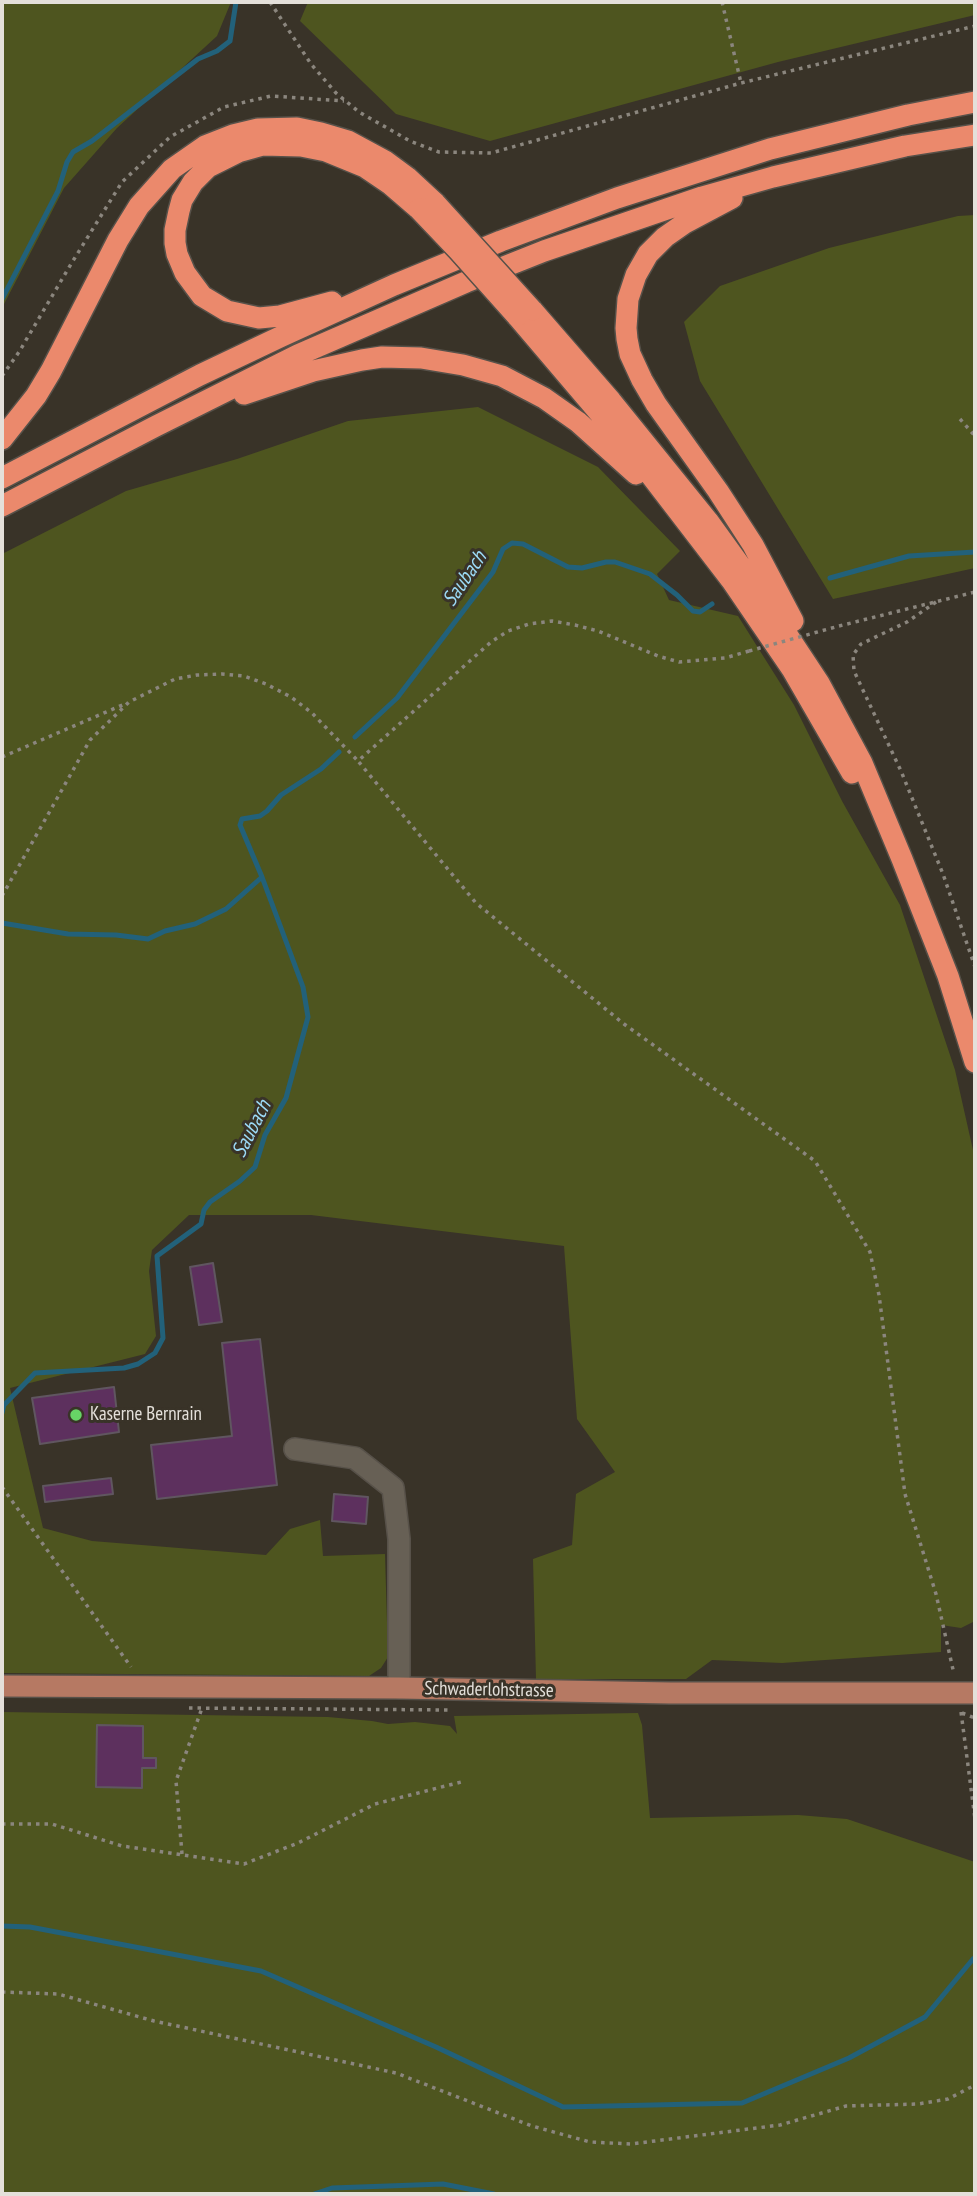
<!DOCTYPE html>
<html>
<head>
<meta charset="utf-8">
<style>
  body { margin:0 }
  #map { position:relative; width:977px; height:2196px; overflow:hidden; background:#393328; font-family:"PT Sans Narrow",sans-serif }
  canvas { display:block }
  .frame { position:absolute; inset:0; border:4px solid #e4e0da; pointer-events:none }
</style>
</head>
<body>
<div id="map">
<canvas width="977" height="2196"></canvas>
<div class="frame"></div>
</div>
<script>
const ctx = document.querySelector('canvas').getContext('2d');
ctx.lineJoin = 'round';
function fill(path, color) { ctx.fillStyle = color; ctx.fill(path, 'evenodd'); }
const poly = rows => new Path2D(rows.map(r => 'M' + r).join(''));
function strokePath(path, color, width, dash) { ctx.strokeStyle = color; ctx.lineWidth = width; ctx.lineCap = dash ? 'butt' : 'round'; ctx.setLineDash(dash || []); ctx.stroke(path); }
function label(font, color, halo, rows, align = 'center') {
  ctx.font = font + ' "PT Sans Narrow",sans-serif'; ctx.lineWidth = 6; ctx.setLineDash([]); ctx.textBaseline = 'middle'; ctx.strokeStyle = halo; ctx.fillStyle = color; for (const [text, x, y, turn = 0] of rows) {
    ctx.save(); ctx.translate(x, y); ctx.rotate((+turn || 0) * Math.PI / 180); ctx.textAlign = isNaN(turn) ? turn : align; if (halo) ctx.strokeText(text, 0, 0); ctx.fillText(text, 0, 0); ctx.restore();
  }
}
fill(poly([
  [2,2,231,2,217,36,117,128,64,188,2,308],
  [308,2,975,2,975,15,778,62,490,141,396,114,300,21],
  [975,215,975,568,833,599,700,381,684,322,720,286,829,248,958,216],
  [478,407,598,467,680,551,657,574,669,600,738,616,794,705,842,801,900,905,955,1070,975,1159,975,1621,961,1628,941,1625,941,1652,782,1663,712,1660,686,1679,536,1679,533,1559,572,1545,576,1494,615,1472,577,1419,564,1246,311,1215,189,1215,152,1250,149,1271,156,1336,145,1354,10,1388,43,1528,92,1541,266,1555,290,1529,320,1520,323,1556,385,1554,388,1657,381,1668,369,1676,2,1673,2,554,126,491,237,459,348,421],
  [2,1712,328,1717,372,1721,388,1724,415,1722,450,1726,457,1734,454,1716,638,1713,642,1725,650,1818,798,1815,847,1819,975,1862,975,2194,2,2194]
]), '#4e551f');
strokePath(poly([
  [2,299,58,191,67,162,73,152,92,141,198,59,217,51,230,41,236,2],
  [830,578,909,556,975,552],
  [355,737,397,698,493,572,503,549,512,543,523,544,568,567,582,568,606,562,615,562,650,574,677,595,693,611,700,612,712,604],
  [2,923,68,934,116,935,148,939,165,931,195,924,226,909,262,877,240,825,242,819,260,816,267,811,281,795,321,769,339,752],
  [2,1413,4,1405,35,1373,124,1368,138,1364,155,1353,163,1338,157,1256,201,1224,204,1210,210,1202,240,1181,255,1167,265,1135,286,1098,308,1017,303,987,262,877],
  [2,1926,30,1927,261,1971,436,2047,563,2107,742,2103,849,2058,925,2017,973,1959],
  [314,2194,332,2188,443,2184,494,2194]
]), '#22617a', 5);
const building = poly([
  [213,1263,222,1322,199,1325,190,1267,213,1263],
  [260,1339,277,1485,157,1499,151,1445,232,1436,222,1343,260,1339],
  [114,1387,119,1432,40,1444,32,1398,114,1387],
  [111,1478,113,1494,45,1502,43,1486,111,1478],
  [334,1494,368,1497,366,1524,332,1521,334,1494],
  [97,1725,143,1726,143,1758,156,1758,156,1768,142,1768,142,1788,96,1787,97,1725]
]);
fill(building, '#5d305e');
strokePath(building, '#605660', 2);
const minor = poly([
  [295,1449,355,1458,393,1488,399,1539,399,1688]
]);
const major = poly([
  [2,1686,399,1688,670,1693,975,1693]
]);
const highway = poly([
  [732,198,685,223,665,237,648,254,636,275,628,299,626,328,627,339,630,354,642,380,656,404,718,491,753,545,793,621],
  [332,302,280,316,259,318,227,311,202,296,185,273,177,254,175,243,175,230,179,211,182,200,193,182,208,167,238,152,263,145,301,146,326,151,365,167,390,184,419,209],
  [532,310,611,401,708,521,757,589,819,683,862,763,902,859,948,976,975,1062],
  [517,316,636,456,732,581,792,669,852,773],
  [244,394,313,371,362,360,382,357,421,358,463,365,502,376,544,398,578,422,636,474],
  [2,439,36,396,51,371,118,240,139,206,172,169,205,146,233,135,258,129,297,128,321,133,348,141,385,161,408,178,435,203],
  [2,478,200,375,280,337,394,285,501,241,617,198,770,149,908,115,975,102],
  [2,506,156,426,298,355,466,282,544,251,702,197,773,177,905,146,975,135]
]);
strokePath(minor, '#575149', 24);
strokePath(major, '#575149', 24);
strokePath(highway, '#575149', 24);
strokePath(poly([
  [270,2,311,64,336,93,359,112,410,141,439,152,491,153,741,83,975,26],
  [722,2,741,83],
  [2,376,19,352,71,264,122,182,170,137,224,107,271,96,344,101],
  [960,419,975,436],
  [936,602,907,622,861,644,853,655,854,671,901,771,943,874,975,967],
  [839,626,975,592],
  [749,651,725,658,679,662,658,656,598,631,575,625,552,621,529,624,508,631,491,642,358,761,476,903,624,1024,815,1161,870,1252,879,1295,905,1494,936,1594,954,1674],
  [2,757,127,703],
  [2,896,90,740,129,702,175,679,197,675,222,674,244,676,266,684,291,697,312,713,358,761],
  [2,1487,131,1667],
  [189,1708,451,1710],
  [961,1712,975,1819],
  [962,1713,975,1718],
  [2,1824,52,1824,122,1846,244,1864,298,1843,375,1804,465,1781],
  [182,1854,176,1781,202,1708],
  [2,1992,58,1994,154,2021,396,2073,532,2126,590,2142,631,2144,780,2125,846,2106,918,2104,948,2099,975,2085]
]), '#8b867e', 3.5, [3.5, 5]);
strokePath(minor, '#676055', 21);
strokePath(major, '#b67963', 21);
strokePath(highway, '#eb896c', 21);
const highwayBridge = poly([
  [435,203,532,310],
  [419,209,459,251,517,316]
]);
strokePath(highwayBridge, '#575149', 24, []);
strokePath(poly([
  [749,651,839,626]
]), '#8b867e', 3.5, [3.5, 5]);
strokePath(highwayBridge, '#eb896c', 21);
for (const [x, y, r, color] of [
  [76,1415,7,"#67d466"]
]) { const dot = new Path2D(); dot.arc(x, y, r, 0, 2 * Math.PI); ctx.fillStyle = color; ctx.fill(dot); strokePath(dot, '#393328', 2.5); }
label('19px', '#e4e0da', '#393328', [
  ["Kaserne Bernrain",90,1415]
], 'left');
label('19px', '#e4e0da', '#393328', [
  ["Schwaderlohstrasse",489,1690,1]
]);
label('italic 21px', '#9cdaf6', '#393328', [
  ["Saubach",465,579,-56],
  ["Saubach",252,1129,-63]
]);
</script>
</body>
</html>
